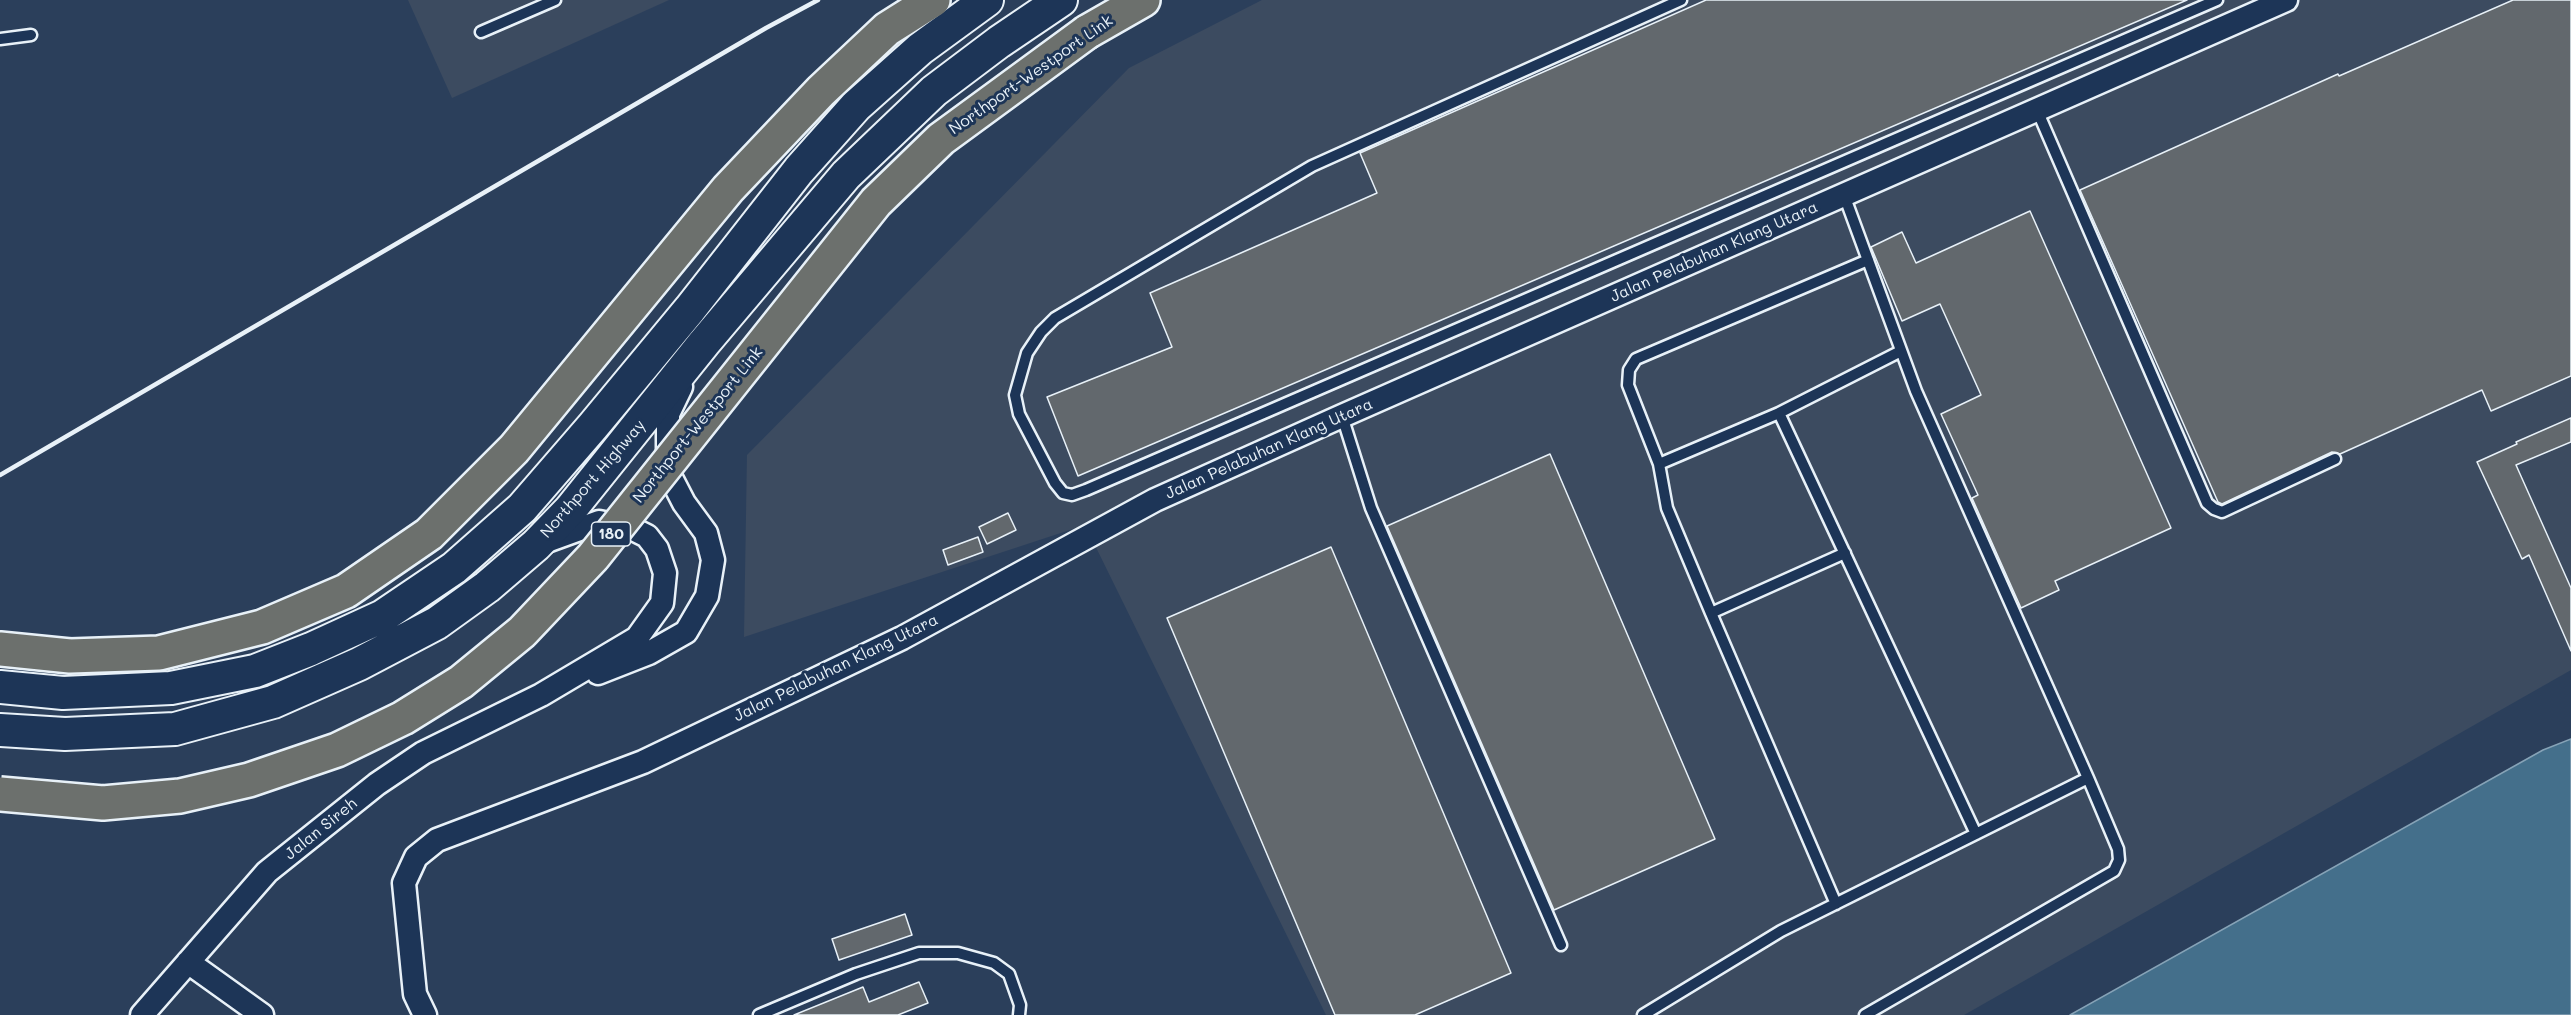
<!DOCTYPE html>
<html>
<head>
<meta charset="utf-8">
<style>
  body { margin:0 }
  canvas { display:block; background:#2b3f5b }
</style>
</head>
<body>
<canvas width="2571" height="1015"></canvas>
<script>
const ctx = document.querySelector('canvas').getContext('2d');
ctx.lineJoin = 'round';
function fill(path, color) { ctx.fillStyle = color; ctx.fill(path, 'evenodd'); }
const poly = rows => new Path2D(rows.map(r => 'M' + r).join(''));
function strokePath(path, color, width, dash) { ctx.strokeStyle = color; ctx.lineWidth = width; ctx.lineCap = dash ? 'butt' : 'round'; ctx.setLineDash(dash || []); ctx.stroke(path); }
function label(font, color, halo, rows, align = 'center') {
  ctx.font = font + ' Mali,sans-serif'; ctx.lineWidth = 6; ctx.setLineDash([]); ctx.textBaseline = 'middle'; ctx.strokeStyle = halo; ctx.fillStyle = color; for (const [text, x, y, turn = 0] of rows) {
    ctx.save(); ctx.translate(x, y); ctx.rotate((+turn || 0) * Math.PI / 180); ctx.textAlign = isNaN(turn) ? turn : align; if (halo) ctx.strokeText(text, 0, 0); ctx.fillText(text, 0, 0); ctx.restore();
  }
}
fill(poly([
  [408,0,669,0,452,98],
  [1262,0,2571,0,2571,670,1964,1015,1326,1015,1085,525,744,637,747,455,1129,68]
]), '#3c4b60');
const water = poly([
  [2571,739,2571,1015,2070,1015,2543,750,2571,739]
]);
fill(water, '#446f8b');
strokePath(water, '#86a3b7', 1.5);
const building = poly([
  [1706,0,2187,0,1078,476,1047,397,1172,347,1150,293,1377,193,1360,153,1706,0],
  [2513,0,2571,0,2571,376,2491,411,2482,390,2340,454,2332,452,2222,504,2218,502,2080,190,2338,74,2339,76,2513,0],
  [2030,211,2171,528,2055,581,2059,590,2021,608,1972,498,1978,495,1941,414,1981,395,1940,304,1902,321,1871,247,1902,232,1916,263,2030,211],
  [2571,418,2571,442,2516,465,2571,588,2571,651,2529,555,2522,559,2477,462,2517,444,2516,442,2571,418],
  [1550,454,1715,839,1554,910,1387,526,1550,454],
  [1008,513,1016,530,987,544,979,527,1008,513],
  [978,537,983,552,948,565,943,550,978,537],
  [1331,547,1511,973,1415,1015,1335,1015,1167,618,1331,547],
  [905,914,912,935,839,960,832,939,905,914],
  [919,982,928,1003,898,1015,794,1015,863,987,869,1002,919,982]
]);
fill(building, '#62686d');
strokePath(building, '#e8f1f8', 1.5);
const service = poly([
  [1681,0,1312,166,1055,318,1041,332,1027,353,1015,395,1019,414,1055,483,1063,493,1072,495,1086,490,2217,0],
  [481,32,555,0],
  [0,39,31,35],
  [2037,110,2207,503,2214,509,2222,512,2335,459],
  [1844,195,1916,391,2088,778,2118,849,2119,860,2114,871,1865,1015],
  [1901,351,1779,413,1976,834],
  [1342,416,1371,508,1561,945],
  [1659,464,1779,413],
  [1711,613,1667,508,1659,464,1628,385,1629,370,1636,359,1868,260],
  [1836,904,1711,613,1845,553],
  [759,1015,856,974,919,953,958,953,994,963,1009,974,1020,1005,1019,1015],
  [1643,1015,1781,931,2088,778]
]);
const minor = poly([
  [598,673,649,653,686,632,707,596,713,560,706,533,684,503,668,472,668,414,681,387],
  [188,962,262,1015],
  [142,1015,267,872,377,784,423,753,541,695,637,638,662,603,665,573,657,549,647,536,633,529,599,522,544,542],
  [425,1015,415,994,404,883,416,857,437,840,643,762,902,638,1155,500,1342,416,2286,0]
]);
const secondary = poly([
  [0,687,63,693,171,688,255,671,311,649,383,616,454,568,522,508,593,426,690,309,799,170,856,106,920,49,987,0],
  [0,730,65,734,175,729,273,702,359,664,437,623,487,587,536,545,570,510,704,343,846,175,934,91,999,42,1061,0]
]);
const primary = poly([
  [1087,32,1143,0],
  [0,649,70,656,159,653,262,627,346,591,429,534,514,449,728,189,821,91,887,29,933,0]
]);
strokePath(service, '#e8f1f8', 15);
strokePath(minor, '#e8f1f8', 27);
strokePath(secondary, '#e8f1f8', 36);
strokePath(primary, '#e8f1f8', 38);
strokePath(service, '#1d3557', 10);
strokePath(minor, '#1d3557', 22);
strokePath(secondary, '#1d3557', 32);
strokePath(primary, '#6c706d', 33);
strokePath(poly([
  [0,475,766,28,818,0]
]), '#e8f1f8', 4.5);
const primaryBridge = poly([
  [0,794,103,803,180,796,249,780,337,750,403,718,461,682,522,632,593,557,876,202,941,139,1087,32]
]);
strokePath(primaryBridge, '#e8f1f8', 38, []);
strokePath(primaryBridge, '#6c706d', 33);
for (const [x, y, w] of [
  [611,534,39]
]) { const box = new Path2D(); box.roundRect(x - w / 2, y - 12, w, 24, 4.5); ctx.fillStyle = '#1d3557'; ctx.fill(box); strokePath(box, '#e8f1f8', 1.5); }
label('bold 15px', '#e8f1f8', null, [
  ["180",611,534]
]);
label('16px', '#e8f1f8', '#1d3557', [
  ["Northport-Westport Link",1031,75,-35],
  ["Jalan Pelabuhan Klang Utara",1714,252,-24],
  ["Northport-Westport Link",698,425,-51],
  ["Jalan Pelabuhan Klang Utara",1269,449,-24],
  ["Northport Highway",593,479,-49],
  ["Jalan Pelabuhan Klang Utara",836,668,-26],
  ["Jalan Sireh",321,829,-39]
]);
</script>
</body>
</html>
